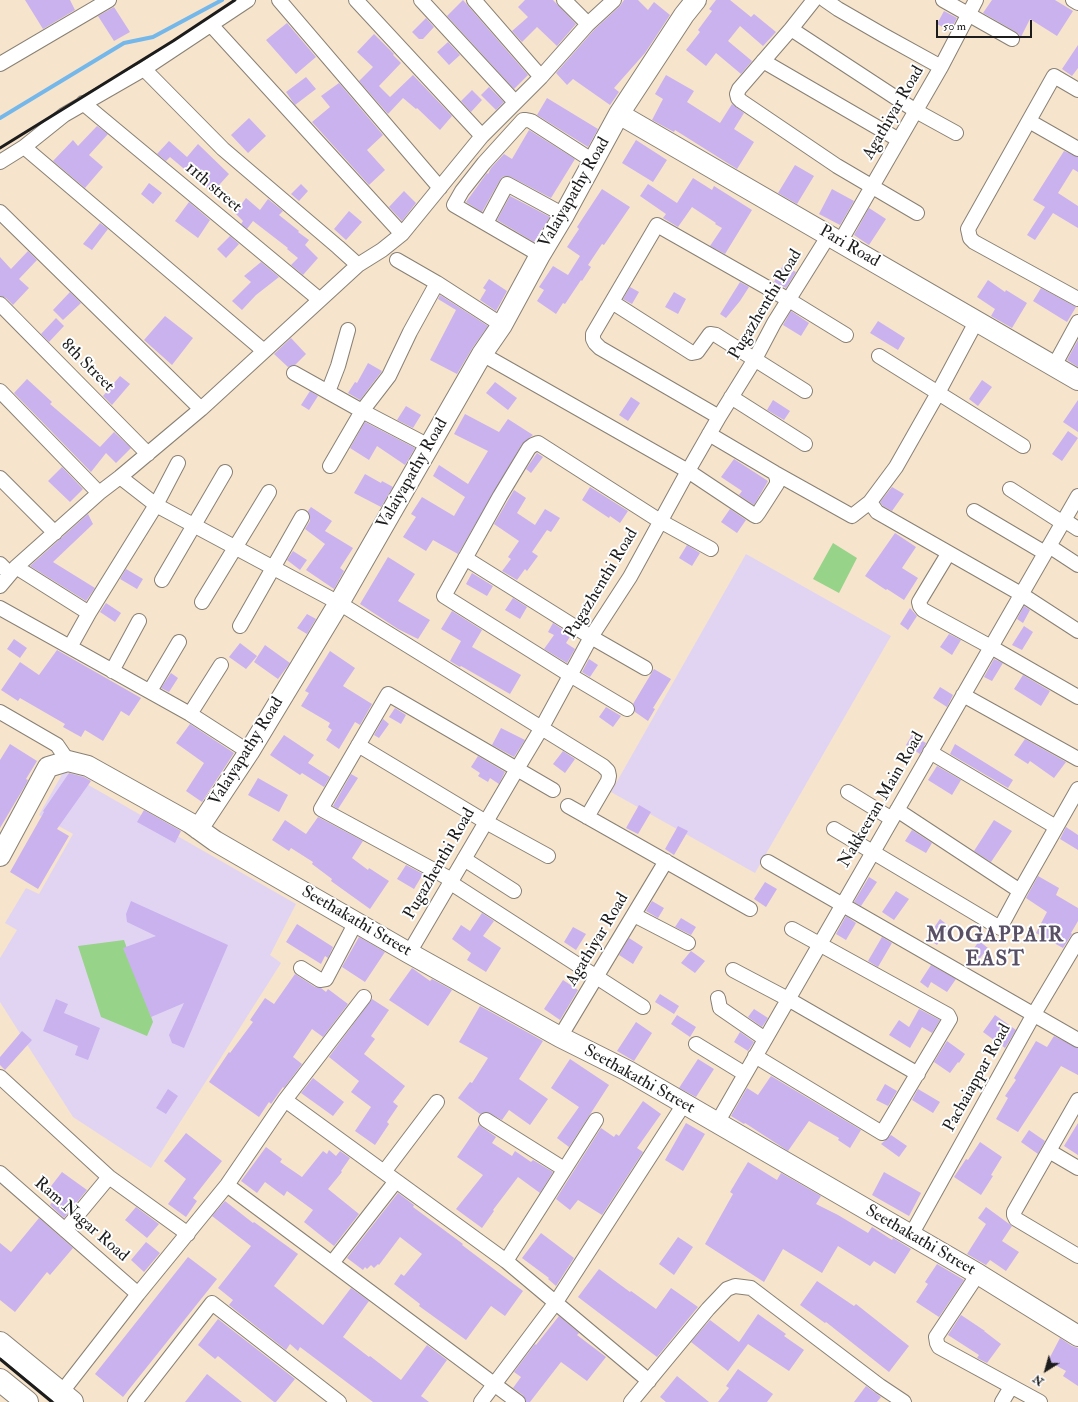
<!DOCTYPE html>
<html>
<head>
<meta charset="utf-8">
<style>
  body { margin:0 }
  #map { position:relative; width:1078px; height:1402px; overflow:hidden; background:#f6e4cc; font-family:"IM FELL Double Pica",serif }
  canvas { display:block }
  .north { position:absolute; left:1026px; top:1350px; width:40px; height:40px; -webkit-text-stroke:3px #fff; paint-order:stroke; rotate:217deg; font-size:11px; font-weight:700; line-height:16px; text-align:center; color:#1c1c1c }
  .north::after { content:''; display:block; margin:auto; width:14px; height:18px; background:#1c1c1c; clip-path:polygon(50% 0,100% 100%,50% 72%,0 100%) }
  .scale { position:absolute; left:936px; top:20px; width:96px; height:18px; box-sizing:border-box; border:2px solid #1c1c1c; border-top:0; padding-left:5px; font-size:12px; line-height:14px; white-space:nowrap; color:#1c1c1c; -webkit-text-stroke:3px #fff; paint-order:stroke }
</style>
</head>
<body>
<div id="map">
<canvas width="1078" height="1402"></canvas>
<div class="north">N</div>
<div class="scale">50 m</div>
</div>
<script>
const ctx = document.querySelector('canvas').getContext('2d');
ctx.lineJoin = 'round';
function fill(path, color) { ctx.fillStyle = color; ctx.fill(path, 'evenodd'); }
const poly = rows => new Path2D(rows.map(r => 'M' + r).join(''));
function strokePath(path, color, width, dash) { ctx.strokeStyle = color; ctx.lineWidth = width; ctx.lineCap = dash ? 'butt' : 'round'; ctx.setLineDash(dash || []); ctx.stroke(path); }
function label(font, color, halo, rows, align = 'center') {
  ctx.font = font + ' "IM FELL Double Pica",serif'; ctx.lineWidth = 4; ctx.setLineDash([]); ctx.textBaseline = 'middle'; ctx.strokeStyle = halo; ctx.fillStyle = color; for (const [text, x, y, turn = 0] of rows) {
    ctx.save(); ctx.translate(x, y); ctx.rotate((+turn || 0) * Math.PI / 180); ctx.textAlign = isNaN(turn) ? turn : align; if (halo) ctx.strokeText(text, 0, 0); ctx.fillText(text, 0, 0); ctx.restore();
  }
}
fill(poly([
  [746,554,891,636,755,873,611,792],
  [64,771,296,904,270,955,281,963,151,1168,73,1117,0,1002,0,958,17,930,5,923,26,888,39,894,73,834,39,815]
]), '#e1d4f3');
fill(poly([
  [833,543,857,558,839,593,813,579],
  [124,940,153,1022,147,1036,101,1017,78,946]
]), '#97d489');
strokePath(poly([
  [0,118,124,43,153,37,222,0]
]), '#74b7ea', 4);
fill(poly([
  [25,0,70,0,75,10,43,29],
  [463,0,528,75,514,89,447,16],
  [525,0,553,0,576,24,557,46,537,27,522,42,512,31,528,17,518,7],
  [624,0,638,0,648,10,654,2,670,15,645,53,614,88,619,92,610,105,573,79,567,85,556,73,594,30,620,6],
  [716,0,730,0,751,17,754,14,776,32,763,46,740,26,728,41,752,61,741,74,716,53,706,66,686,50,700,32,698,30,712,11,709,9],
  [992,0,1055,0,1073,11,1057,36,1030,19,1020,39,1019,34,1016,32,983,13],
  [114,7,130,32,114,41,98,16],
  [944,11,957,18,950,31,937,24],
  [426,18,434,27,423,39,419,39,412,32],
  [287,23,316,57,296,74,266,40],
  [374,34,394,54,393,55,401,63,379,86,390,97,413,75,452,116,440,130,417,108,416,109,403,98,388,114,359,81,373,67,357,52],
  [448,42,460,55,449,65,437,52],
  [1078,45,1078,68,1072,76,1062,69],
  [666,75,694,91,687,102,720,123,732,104,744,113,734,129,754,142,737,169,675,130,674,132,652,120,663,99,655,94],
  [306,77,316,89,295,105,286,92],
  [339,83,383,135,367,150,385,170,369,185,312,122,330,107,321,96],
  [489,87,504,102,496,110,481,95],
  [472,90,482,100,471,112,461,101],
  [547,98,598,129,588,147,537,115],
  [249,118,266,136,248,153,231,135],
  [97,126,108,134,89,155,103,167,85,188,53,161,73,140,78,146],
  [529,130,575,159,551,198,511,177,506,176,502,177,500,180,482,212,466,202,487,173,488,174,491,168,504,154,512,159],
  [636,140,667,160,653,182,622,163],
  [169,141,187,157,198,144,229,174,212,193,190,172,189,173,170,157,166,161,157,154],
  [1064,151,1078,157,1078,172,1073,169,1058,193,1078,206,1078,228,1053,213,1035,240,1027,235,1045,207,1033,200],
  [795,165,814,176,797,204,778,193],
  [693,178,712,190,714,186,752,210,725,254,710,246,722,228,715,224,716,223,692,207,678,227,663,218,666,214,640,196,648,184,677,203],
  [149,183,162,193,153,204,141,194],
  [301,184,308,191,299,201,291,194],
  [602,189,630,207,604,245,602,244,588,265,591,267,582,281,581,280,565,304,563,303,556,314,537,301,544,290,539,287,553,266,568,275,580,256,567,247,579,229,577,227],
  [832,189,854,201,840,225,819,214],
  [404,191,416,203,402,221,389,207],
  [510,196,550,217,534,242,497,220],
  [246,198,260,210,268,199,283,211,279,215,299,231,298,232,309,240,305,245,318,258,303,275,291,265,298,258,287,249,288,248,253,221,247,229,241,224,243,221,235,213],
  [189,202,210,220,198,238,175,221],
  [869,208,886,219,869,245,854,235],
  [349,211,362,222,346,240,334,229],
  [100,223,108,229,92,250,83,244],
  [230,236,239,244,226,258,217,249],
  [28,251,37,260,19,279,29,288,13,305,6,298,0,296,0,257,11,269],
  [261,262,279,277,256,295,242,310,232,301,251,282,244,276],
  [783,265,796,272,786,288,774,282],
  [489,279,507,291,496,311,480,300,486,290,483,288],
  [988,280,1005,292,1006,290,1027,303,1012,328,991,316,995,309,977,297],
  [740,282,749,287,740,301,726,318,720,314],
  [630,287,639,292,632,304,623,299],
  [1041,288,1076,307,1067,322,1033,301],
  [70,292,81,303,63,320,53,310],
  [674,292,686,299,678,314,665,307],
  [440,295,488,326,473,347,457,374,430,360,456,310,438,299],
  [791,311,809,323,801,336,783,325],
  [165,316,193,338,172,365,144,340],
  [56,318,64,326,49,342,41,334],
  [878,321,905,338,898,350,870,333],
  [291,338,306,354,295,365,288,367,274,354],
  [1078,340,1078,367,1067,360],
  [368,363,382,371,360,400,348,393,355,382,357,383],
  [120,376,130,384,112,405,103,396],
  [27,379,52,402,50,404,100,447,114,432,131,448,116,463,106,453,91,472,14,393],
  [982,380,992,387,978,406,969,399],
  [495,382,517,398,508,410,486,393],
  [310,391,318,396,309,410,301,405],
  [631,397,640,403,628,421,619,415],
  [773,400,790,411,784,420,767,410],
  [1078,400,1078,432,1063,422],
  [406,406,421,415,413,428,397,420],
  [465,414,499,432,508,419,533,435,522,444,458,554,433,540,426,551,403,537,416,517,411,514,422,497,454,516,465,497,433,476,439,465,468,484,488,451,454,434],
  [365,422,415,448,405,465,377,446,369,460,350,448],
  [1068,431,1078,438,1062,461,1052,454],
  [537,453,543,457,531,473,526,469],
  [734,459,768,481,754,505,739,495,742,491,721,477],
  [62,467,83,489,70,502,48,481],
  [365,474,381,483,382,481,393,487,381,507,354,493],
  [590,487,628,511,620,523,610,516,609,518,582,500],
  [892,487,904,494,892,511,883,506,880,502],
  [514,490,526,498,517,513,535,525,545,509,560,518,551,532,547,530,532,552,538,556,527,571,525,569,517,580,502,571,511,559,508,557,519,541,494,524],
  [311,507,332,521,325,531,353,548,340,568,344,571,334,589,306,570,325,544,305,529,310,521,310,517,308,511],
  [730,509,746,520,737,533,721,522],
  [88,514,93,524,53,562,95,588,86,601,30,566],
  [895,533,916,547,902,568,918,578,904,600,887,589,886,590,865,576],
  [687,545,700,553,692,566,679,558],
  [293,551,307,560,300,570,287,560],
  [388,557,415,574,398,601,430,620,418,639,398,629,360,604],
  [126,569,143,579,137,589,120,579],
  [472,573,493,586,487,596,466,584],
  [513,598,527,607,520,619,505,610],
  [106,603,121,613,115,622,100,612],
  [1024,606,1030,610,1023,623,1017,619],
  [910,608,917,616,908,630,900,624],
  [452,611,482,630,472,647,521,675,510,694,461,666,460,667,450,661,461,641,441,629],
  [307,614,316,619,307,634,297,628],
  [553,623,571,635,566,643,575,649,567,663,544,649,554,635,548,632],
  [1024,626,1033,632,1022,650,1012,645],
  [949,634,961,640,952,655,940,647],
  [14,639,27,648,20,658,7,649],
  [240,643,257,656,246,669,229,657],
  [265,645,290,663,278,679,254,662],
  [57,650,141,698,129,716,121,711,103,741,85,730,81,737,63,727,65,724,20,698,18,701,1,690,20,662,39,675],
  [330,651,355,668,343,686,372,704,360,725,355,722,339,749,326,740,332,730,328,727,330,723,301,706,309,693,305,691],
  [589,659,598,665,590,677,582,672],
  [994,659,1003,663,992,681,984,677],
  [654,669,671,679,653,708,655,709,648,721,635,712,635,709,633,704],
  [171,673,178,678,169,692,161,688],
  [1023,675,1050,691,1041,706,1014,689],
  [940,687,953,695,947,707,933,698],
  [606,707,621,716,613,727,599,717],
  [395,708,406,715,401,724,389,717],
  [383,719,389,724,379,738,374,735],
  [190,724,234,753,202,802,186,791,204,763,176,743],
  [501,728,525,740,514,757,492,745],
  [284,735,314,755,308,763,330,777,324,787,302,773,300,775,270,755],
  [912,735,926,743,920,754,906,745],
  [1025,739,1066,762,1054,778,1030,761,1028,764,1014,755],
  [10,744,37,761,26,779,28,780,26,784,0,828,0,760],
  [955,744,1013,780,1008,788,950,754],
  [563,751,575,759,565,773,553,764],
  [478,756,505,772,499,784,490,778,488,782,478,776,480,773,471,767],
  [937,766,961,780,952,795,928,780],
  [69,773,84,777,91,781,57,829,69,836,38,889,10,872,44,812,43,811],
  [351,774,358,778,338,809,333,806],
  [258,778,288,795,279,812,248,795],
  [639,805,651,812,638,834,626,828],
  [144,810,181,831,175,843,137,822],
  [318,817,363,841,352,858,368,870,369,868,389,881,370,909,331,881,332,879,312,864,313,862,291,848,289,851,272,840,285,820,306,834],
  [994,820,1012,831,991,862,974,851],
  [678,826,688,831,674,855,665,849],
  [1066,827,1078,835,1078,850,1060,839],
  [912,830,932,843,926,853,905,841],
  [406,865,423,874,414,889,397,879],
  [1038,876,1059,888,1056,895,1078,908,1078,921,1071,933,1072,934,1063,948,1036,933,1047,912,1026,898],
  [869,877,877,882,861,906,854,902],
  [765,882,777,889,766,907,754,899],
  [896,891,909,899,894,920,882,912],
  [131,901,228,945,184,1048,172,1043,169,1035,184,1003,151,1017,123,948,156,936,127,922,126,914],
  [652,901,664,908,658,918,646,911],
  [482,913,494,921,483,936,501,948,486,972,467,960,471,953,452,939,461,925,470,931],
  [846,916,856,923,846,940,836,934],
  [681,918,696,927,691,935,675,927],
  [940,919,950,927,937,945,927,938],
  [297,924,333,947,328,958,325,956,321,964,286,942],
  [573,927,586,934,576,950,564,942],
  [359,937,385,952,365,982,342,967],
  [882,937,892,943,878,967,868,961],
  [629,938,643,947,633,964,619,955],
  [979,941,988,948,974,966,966,960],
  [691,951,705,961,695,973,681,963],
  [931,965,956,979,947,992,931,982,928,988,920,982],
  [412,968,430,981,432,979,452,990,428,1026,389,1000],
  [295,974,315,987,321,988,326,992,328,989,348,1004,323,1037,312,1029,293,1057,302,1064,284,1088,283,1087,271,1104,269,1102,259,1117,209,1082,229,1052,230,1053,253,1022,250,1020,265,998,274,1004],
  [563,980,578,990,560,1020,544,1009],
  [660,994,679,1006,674,1014,655,1002],
  [56,999,68,1004,64,1013,100,1028,88,1060,75,1055,78,1046,43,1031],
  [372,999,389,1010,371,1036,375,1039,364,1054,405,1086,393,1102,398,1106,387,1122,389,1124,375,1145,355,1131,371,1107,351,1092,359,1081,329,1057],
  [480,1006,543,1041,519,1079,548,1099,530,1125,509,1110,502,1120,487,1112,480,1114,458,1098,470,1082,472,1083,488,1058,459,1042],
  [754,1009,768,1018,762,1027,748,1017],
  [919,1009,940,1020,932,1033,922,1027,910,1048,889,1035,899,1020,909,1027],
  [677,1015,696,1027,690,1037,671,1024],
  [995,1015,1016,1030,1005,1048,983,1032],
  [636,1022,652,1033,634,1061,617,1051],
  [22,1031,32,1040,5,1070,0,1065,0,1057],
  [740,1032,754,1042,748,1051,734,1042],
  [1054,1036,1078,1048,1078,1075,1061,1066,1018,1132,996,1119,1008,1098,1005,1096,1016,1080,1014,1078,1036,1041,1047,1047],
  [947,1041,965,1054,959,1063,958,1062,950,1073,934,1062],
  [570,1059,609,1085,569,1147,557,1138,579,1107,551,1088],
  [698,1059,714,1069,696,1097,679,1088],
  [771,1076,861,1130,850,1148,838,1140,839,1138,809,1121,788,1151,745,1123,744,1124,731,1116,747,1088,758,1095],
  [313,1078,344,1102,333,1116,301,1093],
  [885,1084,897,1091,888,1106,876,1100],
  [168,1089,178,1096,166,1114,156,1108],
  [918,1089,940,1102,933,1113,912,1100],
  [643,1101,661,1114,637,1148,643,1152,602,1215,578,1200,570,1210,556,1199,601,1128,614,1137,616,1134,619,1136],
  [686,1123,705,1134,683,1171,665,1160],
  [1078,1123,1078,1155,1064,1146],
  [479,1125,496,1137,492,1143,512,1156,515,1151,531,1162,533,1160,553,1172,540,1193,518,1177,493,1210,494,1211,482,1228,456,1209,483,1175,457,1157],
  [1029,1130,1045,1141,1038,1154,1021,1142],
  [186,1133,222,1161,193,1198,197,1201,186,1217,168,1204,186,1179,164,1161],
  [891,1135,907,1146,899,1157,881,1144],
  [980,1142,1002,1157,991,1175,993,1176,981,1195,954,1177,966,1159,968,1160],
  [266,1147,282,1159,280,1162,302,1177,323,1151,327,1154,329,1150,336,1156,340,1151,350,1158,341,1171,342,1172,328,1189,359,1214,334,1246,304,1222,313,1210,287,1191,284,1196,265,1182,257,1193,241,1181],
  [748,1162,777,1180,781,1173,821,1196,816,1204,838,1215,868,1233,872,1227,892,1240,893,1238,911,1249,895,1274,874,1261,870,1266,838,1246,822,1273,783,1249,764,1282,705,1244,733,1194,730,1192],
  [62,1172,87,1190,64,1218,50,1205,53,1201,45,1194],
  [884,1172,921,1193,909,1216,872,1195],
  [398,1193,414,1205,413,1207,463,1244,462,1245,523,1291,505,1316,491,1306,466,1340,419,1306,420,1304,394,1284,401,1274,404,1276,422,1254,400,1237,379,1265,378,1264,374,1268,371,1265,367,1269,365,1267,363,1270,347,1258],
  [225,1201,253,1223,254,1222,298,1254,274,1286,323,1325,351,1288,369,1301,343,1337,369,1357,370,1356,401,1380,427,1345,447,1360,421,1396,429,1402,373,1402,300,1347,298,1351,290,1344,286,1350,229,1305,233,1300,218,1288,251,1246,212,1216],
  [136,1207,159,1224,147,1238,125,1220],
  [986,1207,1012,1226,1002,1241,1019,1252,1006,1271,990,1260,986,1265,967,1254,986,1224,978,1218],
  [39,1218,73,1248,50,1275,47,1272,15,1312,0,1300,0,1243,11,1252],
  [541,1233,574,1258,556,1286,548,1279,549,1278,522,1258],
  [678,1237,693,1247,674,1275,659,1264],
  [146,1242,160,1253,144,1272,131,1260],
  [188,1257,217,1279,123,1397,95,1374],
  [937,1264,964,1280,939,1317,916,1302,928,1284,925,1282],
  [599,1269,630,1292,631,1291,656,1309,671,1288,698,1307,657,1357,578,1297],
  [817,1281,854,1306,856,1304,909,1346,889,1372,826,1322,825,1323,800,1305],
  [758,1314,786,1334,784,1336,804,1350,789,1371,748,1344,728,1371,691,1342,710,1320,739,1342],
  [961,1315,985,1331,984,1331,1001,1344,987,1363,977,1358,979,1355,948,1335],
  [559,1316,579,1333,577,1335,606,1357,587,1381,561,1362,530,1402,526,1402,523,1395,513,1388,521,1377,514,1372,535,1344,536,1345],
  [218,1319,295,1379,276,1402,274,1402,218,1356,215,1359,198,1345],
  [1060,1338,1072,1346,1078,1348,1078,1386,1063,1376,1066,1371,1048,1361],
  [738,1369,773,1394,767,1402,718,1402,729,1388,726,1386],
  [207,1374,242,1402,185,1402],
  [677,1376,709,1402,666,1402,660,1397],
  [866,1386,881,1397,877,1402,854,1402]
]), '#cab2ef');
const street = poly([
  [279,0,440,188],
  [356,0,482,136],
  [421,0,515,102],
  [474,0,541,77],
  [564,0,588,24],
  [814,0,791,29,739,89,737,94,738,98,741,101,837,166,917,213],
  [825,0,838,9,883,35,941,67],
  [943,0,1012,39],
  [1073,0,1078,3],
  [212,26,402,234],
  [791,29,916,111,956,133],
  [763,61,899,140],
  [0,64,109,0],
  [144,69,223,149,338,247,358,265],
  [1078,90,1054,76,968,229,970,238,974,242,1078,299],
  [83,103,320,300],
  [1029,121,1078,149],
  [24,147,264,351],
  [0,162,24,147,64,115,144,69,248,0],
  [0,212,201,409],
  [486,223,507,184,564,215],
  [840,242,941,67,976,0],
  [540,255,454,205,462,191,484,163,523,120,526,120,531,121,593,161],
  [397,260,437,283,502,325],
  [612,302,692,353,697,352,710,334,716,335,805,391],
  [0,304,148,454],
  [976,322,938,393,896,467,870,502,877,512,1021,594,1078,631],
  [482,354,688,471,754,515,756,516,759,512,777,484,777,479,775,473],
  [879,356,1023,446],
  [1054,366,1078,322],
  [294,373,362,411,429,446],
  [0,391,99,493],
  [328,392,338,366,348,330],
  [731,397,805,444],
  [719,417,600,348,595,343,593,339,593,334,657,225,789,300,846,335],
  [709,434,775,473,852,516,870,502],
  [330,466,362,411,389,376,410,332,437,283],
  [120,477,156,505,339,603,603,766,608,771,609,776,608,781,587,817],
  [0,478,55,533],
  [1010,489,1063,523],
  [974,511,1045,553],
  [1064,520,1078,529],
  [1049,546,1078,565],
  [948,554,922,597,919,602,920,606,923,610,991,647,1078,697],
  [465,558,591,637,645,668],
  [0,564,10,574],
  [16,567,89,613],
  [162,580,225,472],
  [0,586,16,567,99,493,120,477,201,409,358,265,382,250,402,234,482,136,541,77,588,24,614,0],
  [202,602,269,492],
  [0,608,190,714,249,752],
  [240,626,302,517],
  [70,647,89,613,156,505,178,463],
  [112,671,139,621],
  [150,691,179,642],
  [963,695,1078,759],
  [627,709,570,675,444,596,500,496,529,448,533,445,538,443,660,521,711,549],
  [0,712,57,745,68,761],
  [190,714,221,665],
  [358,745,486,822,548,856],
  [930,752,1056,827],
  [848,792,892,819],
  [568,806,750,909],
  [897,810,1020,891],
  [834,829,1000,928,1020,891,1078,789],
  [464,859,514,891],
  [768,862,1078,1040],
  [452,880,321,809,388,694,553,790],
  [451,883,643,1007],
  [634,915,688,943],
  [409,953,517,769,541,729,591,637,630,577,688,471,719,417,755,359,774,323,829,235],
  [301,968,320,980,326,979,356,922],
  [733,970,788,999,918,1074],
  [718,998,720,1008,765,1039],
  [560,1037,666,861],
  [696,1044,745,1074],
  [755,1056,882,1133,950,1019,948,1015,792,929],
  [0,1077,109,1177,188,1234],
  [285,1100,506,1261,649,1381],
  [1078,1100,1014,1212,1014,1215,1016,1219,1078,1256],
  [486,1120,564,1169],
  [717,1123,1078,496],
  [1049,1151,1078,1168],
  [384,1172,437,1102],
  [0,1173,138,1294],
  [227,1185,518,1402],
  [65,1230,109,1177],
  [911,1235,1034,1014,1078,940],
  [506,1261,596,1120],
  [332,1263,396,1181],
  [978,1274,936,1337,937,1343,939,1347,1040,1402],
  [61,1393,138,1294,227,1185,285,1100,364,997],
  [135,1402,212,1303,339,1402],
  [481,1402,556,1302,684,1104],
  [631,1402,708,1309,727,1289,735,1286,751,1288,880,1386,904,1402],
  [1002,1402,1011,1387]
]);
const secondary = poly([
  [619,114,1078,380],
  [198,829,249,752,339,603,482,354,502,325,540,255,564,215,619,114,684,15,696,0],
  [0,856,48,767,68,761,88,766,190,823,215,841,409,953,560,1037,628,1071,978,1274,1078,1336]
]);
const primary = poly([
  [0,1343,72,1402],
  [0,1380,27,1402]
]);
strokePath(street, '#898074', 16);
strokePath(secondary, '#898074', 22);
strokePath(primary, '#898074', 24);
strokePath(street, '#fff', 14);
strokePath(secondary, '#fff', 20);
strokePath(primary, '#fff', 22);
strokePath(poly([
  [0,148,173,41,235,0],
  [0,1359,52,1402]
]), '#1c1c1c', 3);
label('17px', '#1c1c1c', '#fff', [
  ["Agathiyar Road",894,113,-60],
  ["11th street",213,188,40],
  ["Valaiyapathy Road",575,193,-60],
  ["Pari Road",849,247,30],
  ["Pugazhenthi Road",766,305,-59],
  ["8th Street",87,366,45],
  ["Valaiyapathy Road",413,474,-60],
  ["Pugazhenthi Road",602,584,-59],
  ["Valaiyapathy Road",247,752,-58],
  ["Nakkeeran Main Road",882,800,-60],
  ["Pugazhenthi Road",440,864,-60],
  ["Seethakathi Street",356,922,30],
  ["Agathiyar Road",598,940,-59],
  ["Pachaiappar Road",978,1078,-61],
  ["Seethakathi Street",639,1080,29],
  ["Ram Nagar Road",81,1220,41],
  ["Seethakathi Street",920,1241,30]
]);
ctx.letterSpacing = '1px';
label('bold 21px', '#595066', '#fff', [
  ["MOGAPPAIR",995,936],
  ["EAST",995,960]
]);
ctx.letterSpacing = '0px';
</script>
</body>
</html>
